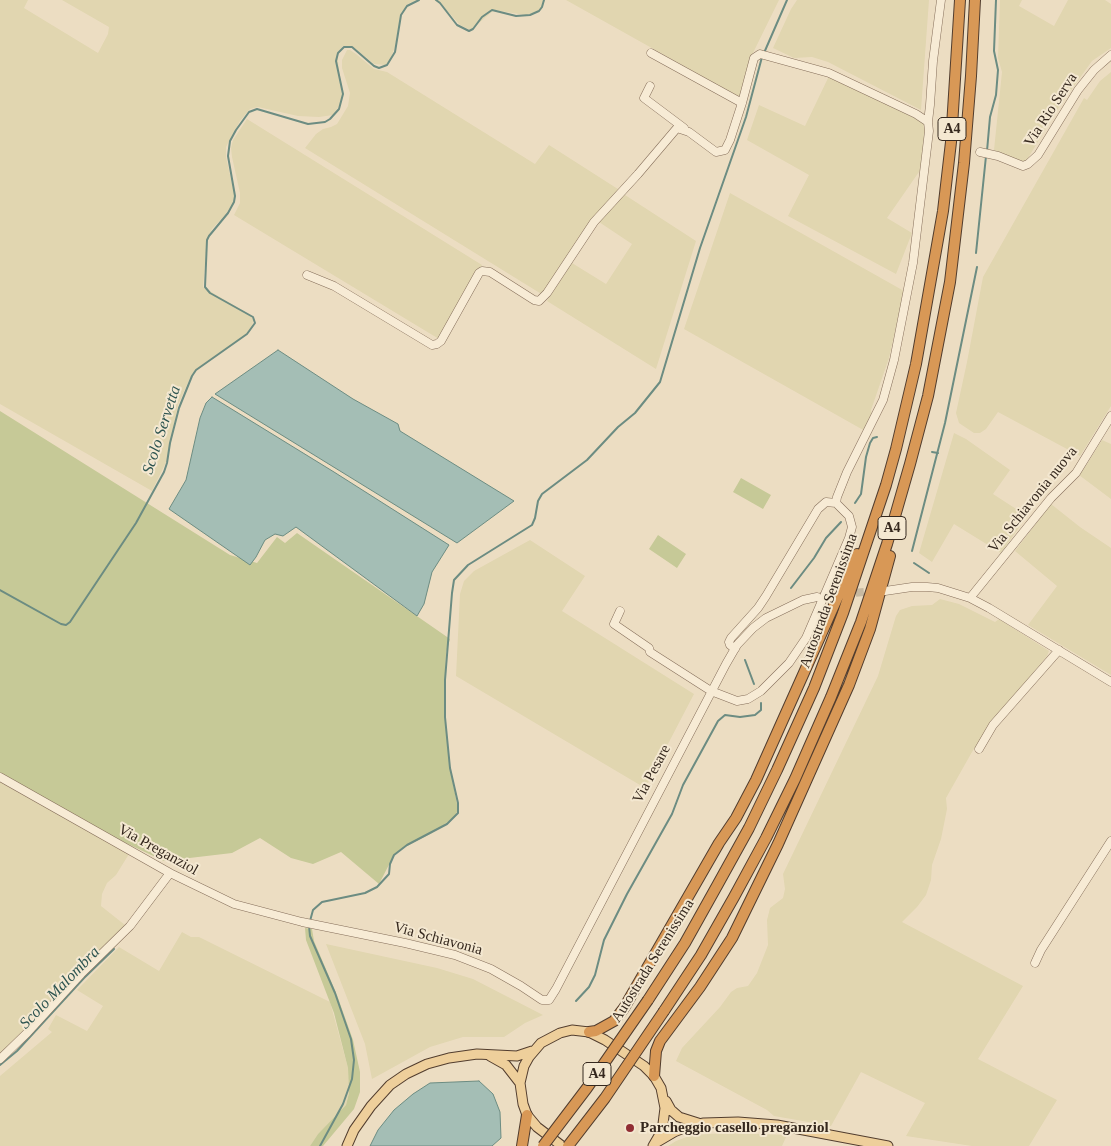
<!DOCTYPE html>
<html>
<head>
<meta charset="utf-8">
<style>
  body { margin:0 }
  canvas { display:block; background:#ecddc2 }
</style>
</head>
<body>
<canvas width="1111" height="1146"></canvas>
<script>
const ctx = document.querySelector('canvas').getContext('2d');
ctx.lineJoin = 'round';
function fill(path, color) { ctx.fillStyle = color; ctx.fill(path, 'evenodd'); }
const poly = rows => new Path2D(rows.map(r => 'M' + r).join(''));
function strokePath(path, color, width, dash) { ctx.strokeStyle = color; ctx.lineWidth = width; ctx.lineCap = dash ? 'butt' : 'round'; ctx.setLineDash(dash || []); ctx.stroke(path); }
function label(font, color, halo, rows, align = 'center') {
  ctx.font = font + ' "Times New Roman",serif'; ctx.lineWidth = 4; ctx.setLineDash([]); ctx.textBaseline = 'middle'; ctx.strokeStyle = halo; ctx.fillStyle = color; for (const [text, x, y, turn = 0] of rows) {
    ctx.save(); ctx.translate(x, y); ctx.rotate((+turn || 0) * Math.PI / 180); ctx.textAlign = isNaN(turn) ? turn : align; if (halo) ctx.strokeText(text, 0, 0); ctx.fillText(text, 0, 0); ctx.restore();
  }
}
fill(poly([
  [0,0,28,0,24,8,98,53,108,34,109,27,62,0,417,0,408,4,401,13,395,47,389,62,385,65,374,64,352,46,343,46,337,53,342,95,341,103,333,115,319,117,298,116,258,107,250,109,240,121,230,139,226,147,226,157,234,193,234,202,225,215,212,229,207,240,203,287,250,315,253,320,252,328,247,334,203,364,190,378,178,405,168,458,152,491,0,404],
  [434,0,545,0,542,9,538,12,525,15,494,10,472,29,468,29,460,25,441,4],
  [566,0,779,0,752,55,741,98],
  [797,0,929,0,921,110,828,62,812,57,794,58,773,48,791,9],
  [1000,0,1022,0,1019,6,1054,26,1068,0,1105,0,1111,4,1111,48,1092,61,1059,107,1025,163,1017,161,994,150,1002,72,998,58],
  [347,50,350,50,356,54,374,69,387,72,535,164,549,145,621,191,543,295,305,148,316,134,323,129,331,127,337,124,348,106,350,93,342,68,342,60],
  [1111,72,1111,406,1080,456,998,412,986,429,980,433,974,433,959,423,956,413,967,362,983,277,1084,98,1087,100,1100,81],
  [829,76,924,121,925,130,921,169,887,218,912,233,896,274,788,216,809,175,747,140,759,105,805,126],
  [247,119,482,265,442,337,439,339,234,215,240,203,240,193,232,157,231,148,233,140],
  [730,193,904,291,889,358,871,410,872,415,865,431,684,329],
  [625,195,696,241,656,369,547,301,572,263,606,284,632,244,599,222],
  [954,433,966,439,1010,470,993,494,1027,516,1001,553,954,524,932,562,919,553],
  [1102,440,1111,444,1111,499,1079,475,1087,464],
  [1051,504,1080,527,1111,548,1111,675,1028,625,1057,586,1015,551],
  [530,540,585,576,562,611,694,694,645,788,456,676,460,594,464,581,474,571],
  [940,599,959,604,995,622,999,619,1049,651,1047,656,990,725,972,752,946,798,947,809,941,839,932,865,931,880,926,895,917,907,902,922,1023,986,978,1059,1057,1100,1029,1146,972,1146,906,1136,925,1103,861,1072,831,1126,774,1116,767,1110,676,1061,682,1048,720,1007,731,992,737,988,748,986,757,973,768,945,767,920,770,908,783,898,785,889,783,874,878,676,896,616,900,610,912,606,932,605],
  [0,781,129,854,116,875,107,883,102,894,101,906,125,925,63,988,13,1043,0,1054],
  [182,932,191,937,199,937,330,1002,348,1068,349,1093,346,1105,318,1134,310,1146,0,1146,0,1076,52,1032,48,1029,56,1015,87,1031,103,1006,77,990,119,947,159,971],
  [326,944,437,968,473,979,543,1015,525,1023,504,1037,463,1037,430,1047,372,1079,365,1044],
  [728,1133,787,1135,782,1146,668,1146,676,1141,692,1135]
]), '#e1d6b0');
fill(poly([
  [0,411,230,555,257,563,277,537,285,543,297,533,450,639,446,653,445,680,445,717,450,768,458,809,455,817,432,833,401,849,394,855,379,884,341,852,313,864,291,858,260,838,232,853,164,861,62,813,0,777],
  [741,478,771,495,763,509,733,492],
  [658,535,686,554,677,568,649,549],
  [305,928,312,929,314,941,337,995,353,1040,360,1072,360,1092,354,1109,323,1146,310,1146,318,1134,346,1105,349,1093,348,1068,334,1013,306,940]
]), '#c6c997');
const water = poly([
  [278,350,353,399,398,424,400,431,514,501,457,543,215,394,278,350],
  [212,397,334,472,449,545,432,572,424,604,417,616,296,527,283,536,275,534,265,540,256,557,250,565,169,509,186,480,200,418,206,403,212,397],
  [479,1081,493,1094,500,1112,501,1138,492,1146,370,1146,378,1130,394,1110,413,1094,430,1083,479,1081]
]);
fill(water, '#a4beb5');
strokePath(water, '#6c8c82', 1);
strokePath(poly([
  [436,0,440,3,457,25,469,31,473,29,482,17,492,10,516,16,530,15,539,11,542,7,544,0],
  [764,53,787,0],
  [987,151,990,117,996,95,998,70,994,51,996,0],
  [976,253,986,156],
  [932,452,938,453],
  [855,503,861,494,866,457,870,443,873,438,877,437],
  [912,551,945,423,977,267],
  [914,563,929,573],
  [791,588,814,558,826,538,841,522],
  [0,590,61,624,66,625,70,622,136,523,164,472,167,463,170,443,179,408,192,376,196,370,247,334,255,323,253,317,210,293,205,287,207,240,209,236,228,213,234,202,235,196,228,156,230,141,236,130,249,112,257,109,308,124,325,122,330,119,339,109,343,94,336,61,338,53,344,47,352,47,374,66,379,68,387,65,395,52,401,15,407,6,419,0],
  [745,660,754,684],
  [310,921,313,910,322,902,365,893,377,887,389,874,390,864,394,855,407,845,447,824,458,813,458,803,450,768,445,717,445,680,452,593,454,580,468,565,532,525,535,518,538,501,542,494,587,460,618,427,635,413,660,382,700,248,746,117,762,57],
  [309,926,310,936,335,993,351,1039,354,1060,352,1079,343,1104,320,1146],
  [576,1001,589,987,595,975,604,940,627,894,672,814,683,785,718,721,725,715,740,717,755,715,761,710,761,703],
  [0,1065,17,1051,84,978,114,949]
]), '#6c8c82', 2);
strokePath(poly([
  [820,596,876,591]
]), '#c7b9a1', 8, [8, 4]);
const minor = poly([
  [651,53,742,103],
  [650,86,644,98,684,128],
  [928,122,930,105,933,61,941,0],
  [980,152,998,156,1023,166,1028,164,1038,155,1078,90,1094,70,1111,55],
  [307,275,334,286,432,345,437,344,441,341,479,273,482,271,490,272,534,300,539,301,547,293,594,222,638,174,677,128,689,132,716,152,725,150,730,140,742,103,754,58,760,54,829,73,916,114,928,122,929,131,913,263,894,360,883,400,847,472,837,497,836,503,849,516,852,527,849,538,806,638,789,663,761,691,748,699,737,701,711,691,650,652,649,648,614,624,620,611],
  [885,591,912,587,927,587,938,588,970,598,989,608,1111,682],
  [970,598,1051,498,1076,473,1111,416],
  [735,649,730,645,729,642,731,638,758,608,766,596,818,509,826,502,836,503],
  [979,749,993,725,1059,650],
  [0,777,170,873,234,904,302,922,405,943,455,955,491,969,521,986,542,1000,549,1000,556,989,726,664,737,645,753,628,766,618,803,600,817,597],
  [1035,963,1041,950,1111,841],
  [0,1059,27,1033,81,974,130,926,170,873]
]);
const major = poly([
  [490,1056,506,1065,520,1083],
  [666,1101,671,1110,679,1117,698,1123],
  [657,1142,674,1132,689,1126,704,1123,738,1122,777,1125,888,1146],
  [347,1146,354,1130,371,1106,390,1085,406,1074,427,1064,449,1058,477,1054,517,1056,532,1051],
  [562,1146,537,1127,527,1115,523,1104,520,1083,524,1066,529,1057,541,1043,560,1033,572,1030,589,1032,605,1040,644,1066,654,1076,661,1088,665,1108,663,1124,660,1134,653,1146]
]);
const highway = poly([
  [648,1000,685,943,718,884,749,828,777,770,814,688,843,613,886,485,896,449,916,364,943,211,951,142,960,0],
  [664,1011,701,955,734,897,766,838,795,779,831,697,861,622,887,544,910,464,928,396,950,282,964,163,971,76,975,0],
  [589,1032,596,1031,614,1021,624,1008,719,843,736,818,756,780,857,554],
  [654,1076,656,1051,660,1041,700,987,732,938,778,844,849,685,870,629,890,556],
  [522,1146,527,1115]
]);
strokePath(minor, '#856e5a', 9);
strokePath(major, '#523d2e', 11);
strokePath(highway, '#523d2e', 12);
strokePath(minor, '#f7ebd5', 8);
strokePath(major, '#eecf9b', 9);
strokePath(highway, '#d89856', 10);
const highwayBridge = poly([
  [543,1146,587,1088,648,1000],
  [568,1146,605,1098,664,1011]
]);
strokePath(highwayBridge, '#523d2e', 12, []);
strokePath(highwayBridge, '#d89856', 10);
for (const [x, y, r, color] of [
  [630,1128,5,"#912d33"]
]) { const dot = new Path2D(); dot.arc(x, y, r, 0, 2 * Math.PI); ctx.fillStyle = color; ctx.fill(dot); strokePath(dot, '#f4e8d1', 2); }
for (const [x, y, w] of [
  [952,129,28],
  [892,528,28],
  [597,1074,28]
]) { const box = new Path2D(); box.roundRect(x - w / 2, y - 11.5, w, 23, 4); ctx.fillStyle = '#f4e8d1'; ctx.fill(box); strokePath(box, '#35281e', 1); }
label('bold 14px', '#35281e', null, [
  ["A4",952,129],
  ["A4",892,528],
  ["A4",597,1074]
]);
label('15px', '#35281e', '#f4e8d1', [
  ["Via Rio Serva",1051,110,-57],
  ["Via Schiavonia nuova",1033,500,-51],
  ["Autostrada Serenissima",829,601,-70],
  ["Via Pesare",652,774,-62],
  ["Via Preganziol",158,850,29],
  ["Via Schiavonia",438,939,15],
  ["Autostrada Serenissima",653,961,-58]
]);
label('bold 15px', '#35281e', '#f4e8d1', [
  ["Parcheggio casello preganziol",640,1128]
], 'left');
label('italic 16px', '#2d5450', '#f4e8d1', [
  ["Scolo Servetta",162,430,-72],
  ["Scolo Malombra",60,988,-46]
]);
</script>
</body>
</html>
